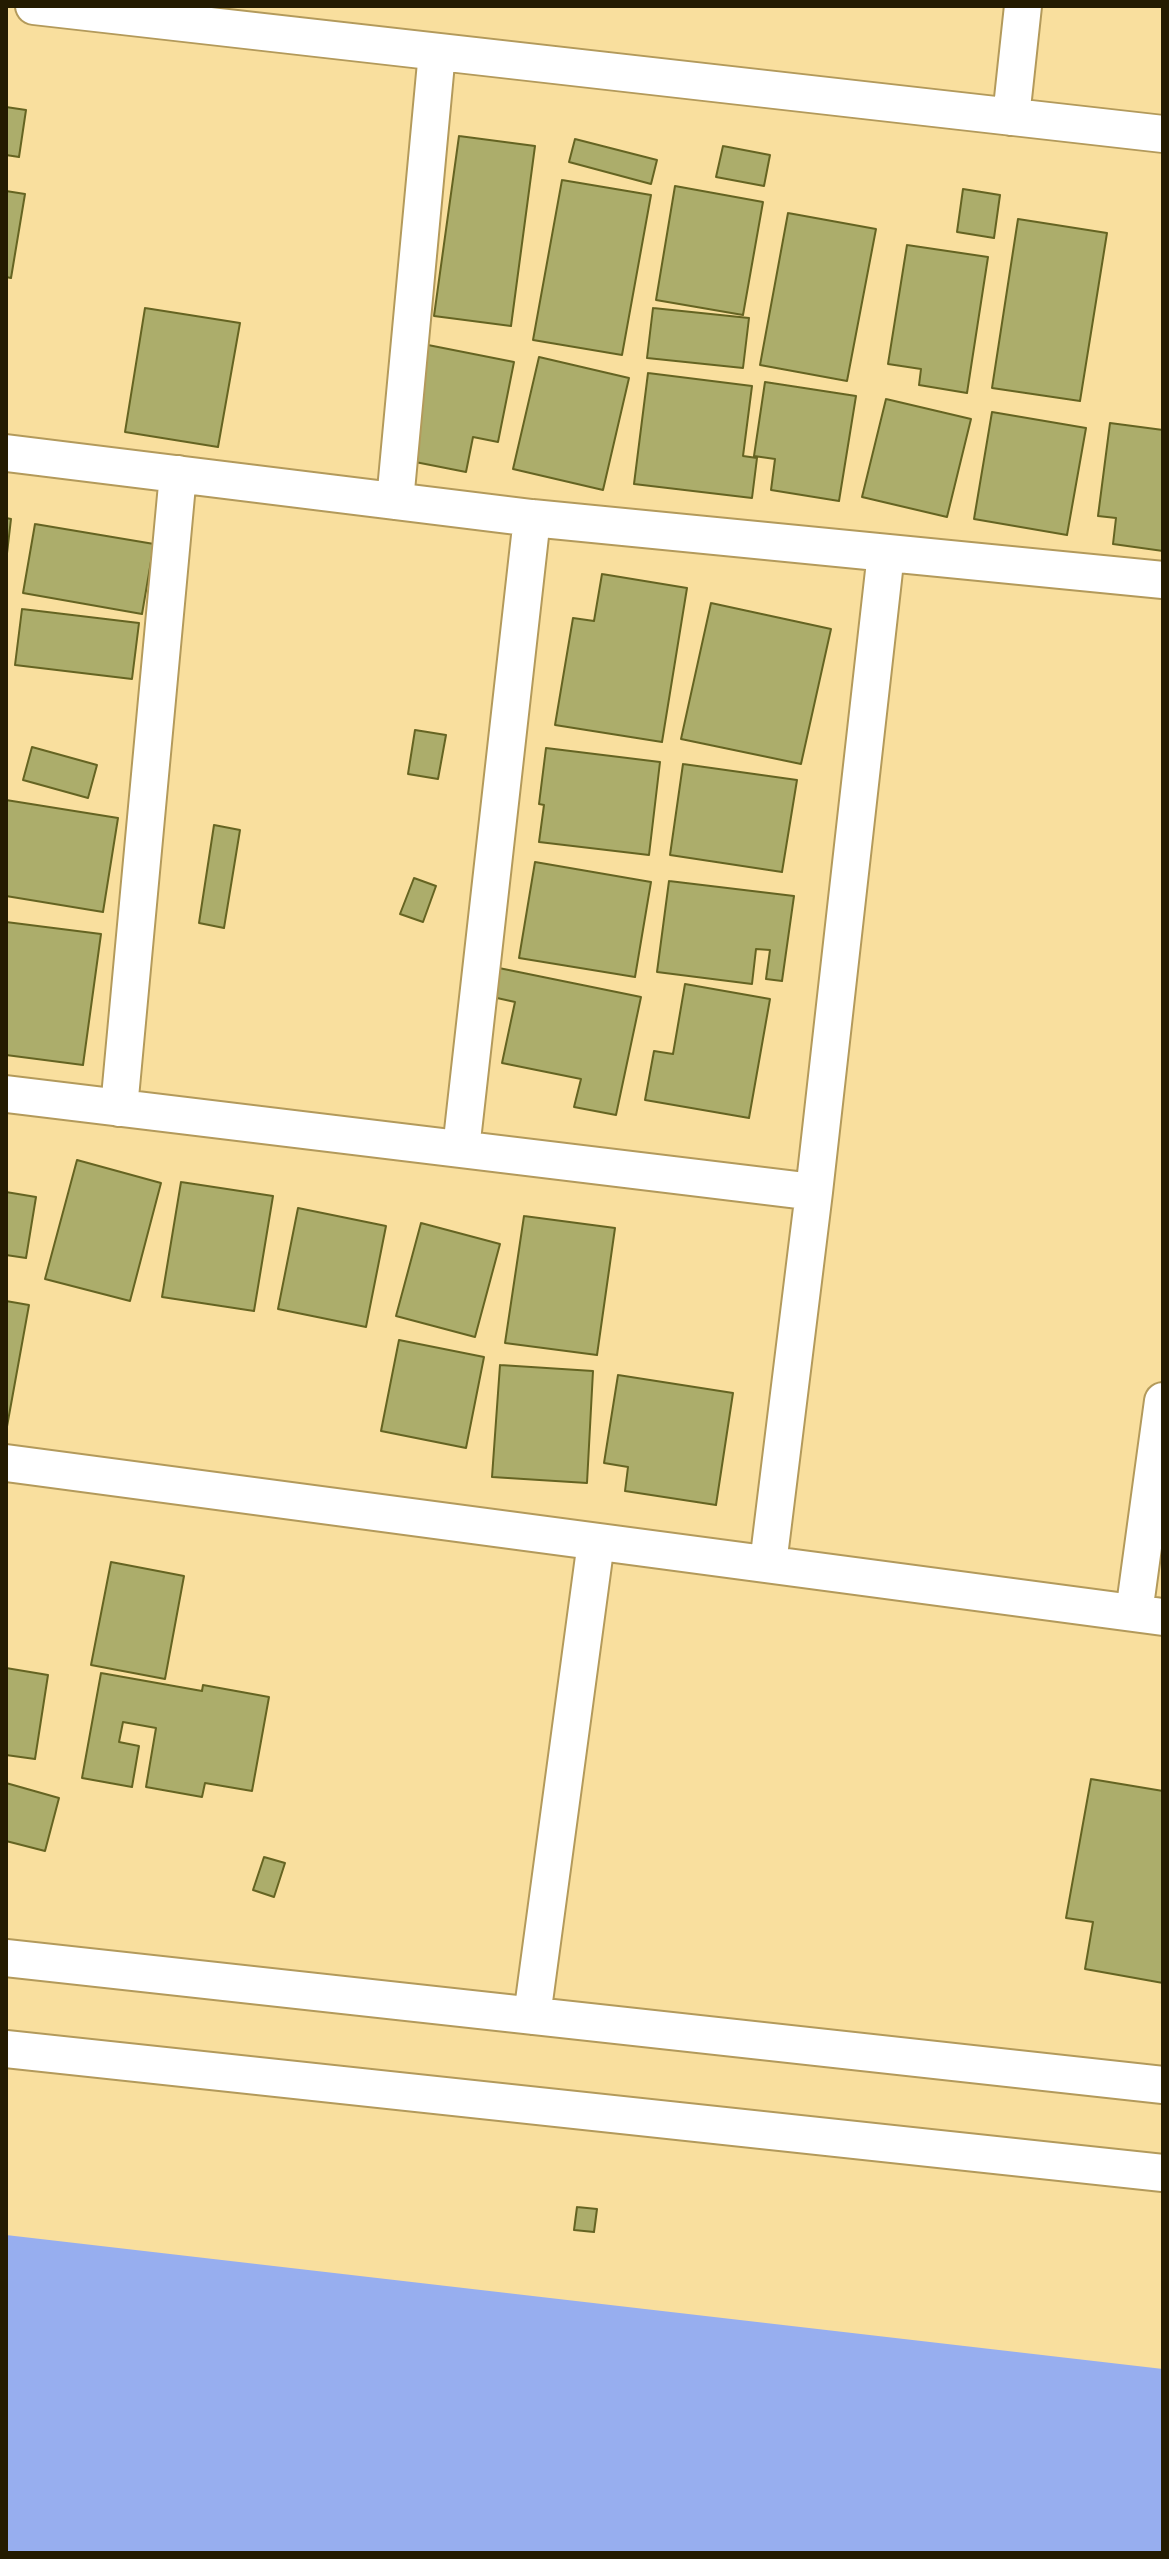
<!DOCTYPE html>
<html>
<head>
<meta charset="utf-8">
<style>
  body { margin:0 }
  #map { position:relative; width:1169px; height:2559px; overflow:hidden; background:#f9df9e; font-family:"Work Sans",sans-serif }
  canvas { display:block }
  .frame { position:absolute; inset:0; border:8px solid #241b01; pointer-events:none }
</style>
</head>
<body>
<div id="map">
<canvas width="1169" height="2559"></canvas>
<div class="frame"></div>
</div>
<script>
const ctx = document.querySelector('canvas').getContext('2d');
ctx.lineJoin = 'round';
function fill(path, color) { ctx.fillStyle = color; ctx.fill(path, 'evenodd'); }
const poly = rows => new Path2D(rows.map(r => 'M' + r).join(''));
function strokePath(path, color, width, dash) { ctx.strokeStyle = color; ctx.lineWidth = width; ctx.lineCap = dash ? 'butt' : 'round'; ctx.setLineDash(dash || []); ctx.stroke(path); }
fill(poly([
  [6,2235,1163,2369,1163,2553,6,2553]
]), '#97aeef');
const building = poly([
  [6,107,26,110,19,157,6,155,6,107],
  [459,136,535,146,511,326,434,316,459,136],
  [575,139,657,160,651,184,569,162,575,139],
  [723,146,770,155,764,186,716,177,723,146],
  [562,180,651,195,622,355,533,340,562,180],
  [675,186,763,202,743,315,656,300,675,186],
  [963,189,1000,195,994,238,957,232,963,189],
  [6,191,25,194,11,278,6,277,6,191],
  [788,213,876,229,847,381,760,365,788,213],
  [1018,219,1107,233,1080,401,992,388,1018,219],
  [907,245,988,257,967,393,919,385,921,369,888,364,907,245],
  [145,308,240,323,218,447,125,432,145,308],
  [653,308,749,318,743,368,647,358,653,308],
  [428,345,514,362,498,442,473,437,466,472,405,460,428,345],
  [539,357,629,378,603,490,513,469,539,357],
  [648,373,752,386,743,456,757,458,752,498,634,484,648,373],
  [765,382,856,396,839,501,771,490,775,459,754,456,765,382],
  [886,399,971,419,947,517,862,497,886,399],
  [992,412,1086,428,1067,535,974,519,992,412],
  [1110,423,1163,430,1163,551,1113,544,1116,518,1098,516,1110,423],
  [6,518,11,519,6,562,6,518],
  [35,524,154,544,142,614,23,593,35,524],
  [602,574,687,588,662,742,555,725,573,618,594,621,602,574],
  [711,603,831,629,801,764,681,739,711,603],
  [22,609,139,623,132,679,15,665,22,609],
  [415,730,446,735,438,779,408,774,415,730],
  [32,747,97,765,88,798,23,780,32,747],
  [546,748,660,762,649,855,539,842,544,805,539,804,546,748],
  [683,764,797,780,782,872,670,855,683,764],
  [6,800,118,818,103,912,6,896,6,800],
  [214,825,240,830,224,928,199,923,214,825],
  [535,862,651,882,635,977,519,958,535,862],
  [414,878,436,886,423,922,400,914,414,878],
  [669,881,794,896,782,981,766,979,770,950,756,949,752,984,657,972,669,881],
  [6,922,101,934,83,1065,6,1055,6,922],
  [494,967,641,997,616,1115,574,1107,581,1079,502,1063,515,1002,488,996,494,967],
  [685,984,770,999,749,1118,645,1100,654,1051,673,1054,685,984],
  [77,1160,161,1183,130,1301,45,1279,77,1160],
  [181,1182,273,1196,254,1311,162,1297,181,1182],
  [6,1192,36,1197,26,1258,6,1255,6,1192],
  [298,1208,386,1226,366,1327,278,1309,298,1208],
  [524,1216,615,1228,597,1355,505,1343,524,1216],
  [421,1223,500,1244,475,1337,396,1316,421,1223],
  [6,1301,29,1305,6,1432,6,1301],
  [399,1340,484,1357,466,1448,381,1431,399,1340],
  [500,1365,593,1371,587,1483,492,1477,500,1365],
  [618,1375,733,1393,716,1505,625,1491,628,1467,604,1463,618,1375],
  [111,1562,184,1576,165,1679,91,1665,111,1562],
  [6,1668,48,1675,35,1759,6,1755,6,1668],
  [101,1673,202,1691,203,1685,269,1697,252,1791,205,1783,202,1797,146,1787,156,1728,123,1722,119,1742,139,1746,132,1787,82,1778,101,1673],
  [1091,1779,1163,1791,1163,1983,1085,1969,1093,1922,1066,1918,1091,1779],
  [6,1783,59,1798,45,1851,6,1841,6,1783],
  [264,1857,285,1863,274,1897,253,1890,264,1857],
  [577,2207,597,2209,594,2232,574,2230,577,2207]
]);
fill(building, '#acad6b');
strokePath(building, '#656422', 2);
const minor = poly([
  [34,6,1163,134],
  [1011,117,1023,6],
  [6,453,532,518,1163,580],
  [395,501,437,52],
  [6,1094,814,1192],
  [119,1108,178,474],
  [461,1149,532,518],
  [6,1463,1163,1617],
  [768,1564,814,1192,886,553],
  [1134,1613,1163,1401],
  [6,1958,1163,2085],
  [532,2016,596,1542],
  [6,2049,1163,2173]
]);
strokePath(minor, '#b39a5b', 40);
strokePath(minor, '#fff', 36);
</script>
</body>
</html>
